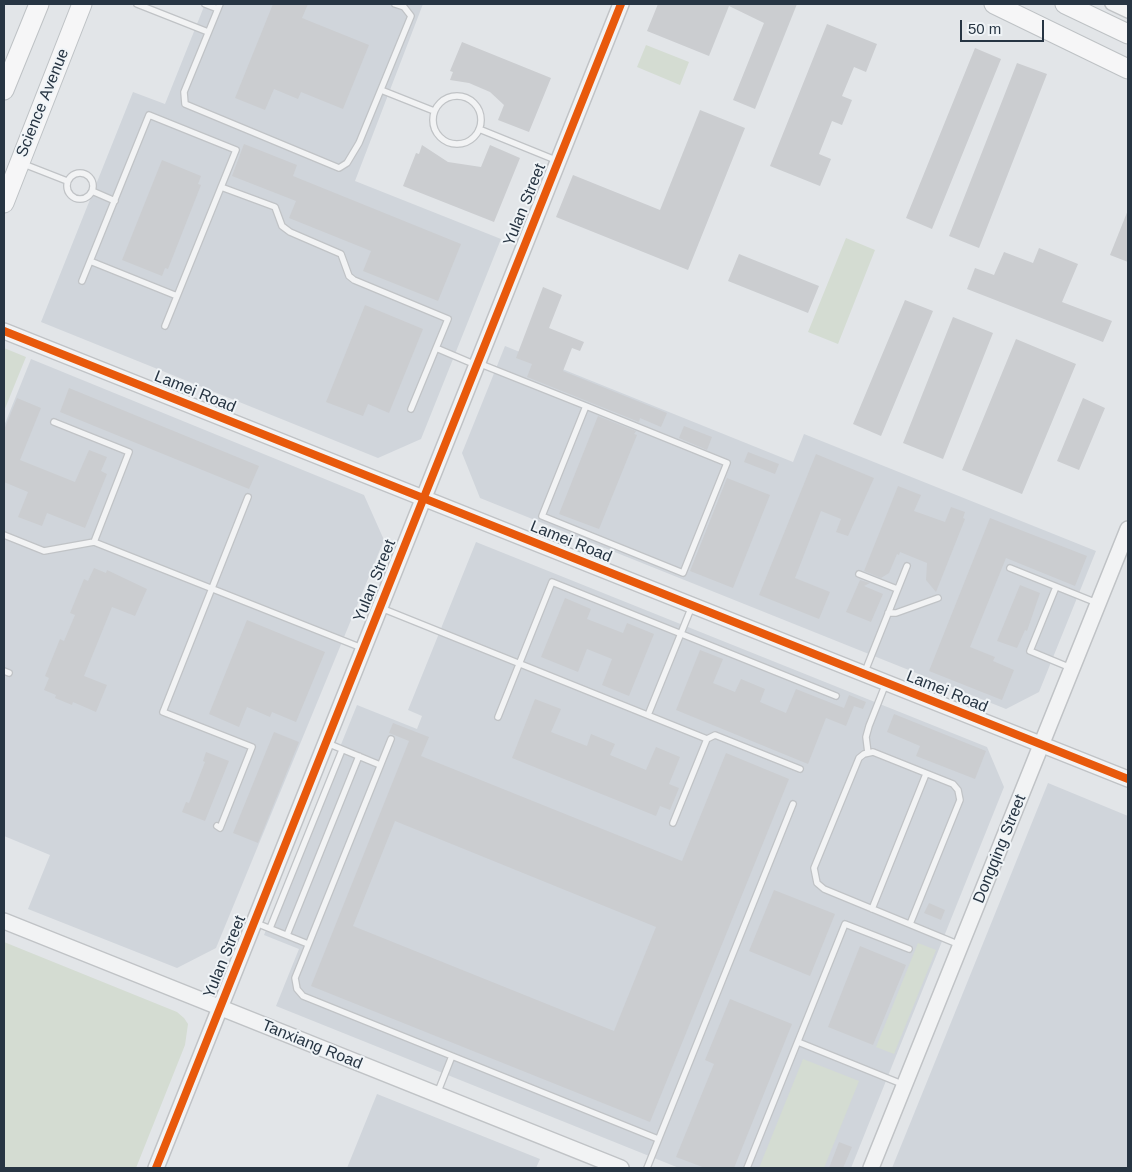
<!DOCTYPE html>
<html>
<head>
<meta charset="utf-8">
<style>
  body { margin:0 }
  #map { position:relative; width:1132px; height:1172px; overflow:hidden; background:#e2e5e8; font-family:Arial,sans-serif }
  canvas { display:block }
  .frame { position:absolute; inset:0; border:5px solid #273543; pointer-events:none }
  .scale { position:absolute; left:960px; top:20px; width:84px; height:22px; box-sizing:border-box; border:2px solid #273543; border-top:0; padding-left:6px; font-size:15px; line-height:18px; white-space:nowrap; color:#273543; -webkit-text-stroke:4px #f0f4f7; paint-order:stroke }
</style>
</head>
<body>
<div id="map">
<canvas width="1132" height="1172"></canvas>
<div class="frame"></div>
<div class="scale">50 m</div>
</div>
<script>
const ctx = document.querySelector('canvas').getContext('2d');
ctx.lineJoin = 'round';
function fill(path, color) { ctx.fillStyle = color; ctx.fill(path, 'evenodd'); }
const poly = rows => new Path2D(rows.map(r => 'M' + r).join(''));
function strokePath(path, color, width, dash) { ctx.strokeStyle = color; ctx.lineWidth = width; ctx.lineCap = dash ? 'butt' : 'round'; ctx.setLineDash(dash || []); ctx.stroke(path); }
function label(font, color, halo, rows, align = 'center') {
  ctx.font = font + ' Arial,sans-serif'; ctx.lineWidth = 4; ctx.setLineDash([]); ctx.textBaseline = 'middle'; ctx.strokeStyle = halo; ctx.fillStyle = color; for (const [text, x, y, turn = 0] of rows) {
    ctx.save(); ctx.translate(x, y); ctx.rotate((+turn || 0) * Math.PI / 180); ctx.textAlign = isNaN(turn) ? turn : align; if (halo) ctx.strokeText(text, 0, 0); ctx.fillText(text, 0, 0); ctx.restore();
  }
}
fill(poly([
  [205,4,423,4,355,181,501,239,421,439,378,458,41,322,133,92,165,104],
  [505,346,793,462,804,434,1096,551,1039,692,1006,709,480,498,462,453],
  [31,359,364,495,384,540,216,948,177,968,28,909,50,855,4,836,4,426],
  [476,542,987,747,1004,787,851,1168,679,1168,276,1006,299,949,264,935,357,705,417,729,422,716,408,710],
  [1048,783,1128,816,1128,1168,892,1168],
  [377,1094,540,1159,536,1168,347,1168]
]), '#d0d5db');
fill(poly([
  [646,45,689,62,680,85,637,67],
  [846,238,875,250,838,344,808,332],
  [4,348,26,357,4,411],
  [4,942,177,1012,184,1018,188,1024,185,1045,136,1168,4,1168],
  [918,943,936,950,894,1054,876,1047],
  [803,1059,859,1081,824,1168,759,1168]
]), '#d4dcd2');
fill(poly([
  [273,4,308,4,302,18,369,45,343,109,301,92,298,99,274,89,265,110,235,98],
  [658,4,797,4,755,109,733,100,764,23,729,6,709,56,647,31],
  [827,24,877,44,866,72,854,67,842,96,852,100,842,125,832,121,819,154,831,159,820,186,770,166],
  [462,42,551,78,529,132,498,120,504,105,490,92,469,83,450,80,453,72,450,71],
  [975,48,1001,59,932,229,906,218],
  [1017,63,1047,74,979,248,949,236],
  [700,110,745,128,688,270,556,217,573,175,660,210],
  [244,144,297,165,293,176,461,244,438,301,363,271,371,251,289,218,296,201,232,176],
  [422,145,448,162,481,167,490,145,520,158,494,222,403,186,416,153,419,154],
  [162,160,201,176,198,184,201,185,168,269,165,268,162,276,122,260],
  [1128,210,1128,262,1110,255],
  [1039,248,1078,264,1062,302,1112,321,1103,342,967,289,975,268,994,275,1004,252,1033,263],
  [739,254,819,286,808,313,728,281],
  [543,287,562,295,549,328,584,342,580,351,572,348,563,371,667,413,661,427,640,418,639,422,527,377,532,364,516,358],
  [905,300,933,311,881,436,853,424],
  [365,305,423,329,389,413,368,404,363,416,326,402],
  [953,317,993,333,943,459,903,443],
  [1016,339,1076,364,1022,494,962,470],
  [69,388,259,466,249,489,60,412],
  [17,398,41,408,20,460,75,482,89,450,107,457,101,471,107,474,85,528,47,513,42,526,18,517,28,492,4,482,4,430],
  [1083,398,1105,408,1079,470,1057,461],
  [598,416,636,431,634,434,637,435,599,529,559,514],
  [684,426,712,437,707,450,679,438],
  [748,452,779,464,775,474,744,462],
  [816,454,874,478,848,536,836,532,841,519,821,511,795,578,830,592,819,619,759,595],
  [727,478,770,495,733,588,690,571],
  [898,486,921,495,914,511,945,522,951,507,965,512,963,518,965,519,936,592,926,580,927,563,900,552,899,555,897,554,889,573,881,578,864,571],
  [990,518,1087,556,1075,586,1006,558,970,647,995,657,993,661,1014,670,1002,700,929,671],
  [94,568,106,573,107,570,147,589,135,616,112,607,84,676,107,685,96,712,73,702,72,705,55,698,56,695,44,690,49,678,45,676,60,639,64,641,75,615,70,613,84,579,88,581],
  [860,580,870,583,864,586,883,594,871,622,846,612],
  [1020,585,1040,593,1027,631,1025,630,1017,648,997,641],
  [565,598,591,609,587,619,623,633,627,623,654,634,629,696,602,685,612,659,587,649,578,672,541,657],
  [247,620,325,652,296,722,272,712,270,717,247,707,239,727,209,714],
  [700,650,723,659,713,683,735,692,741,679,765,689,760,702,786,713,796,689,844,708,849,695,866,702,863,709,854,706,846,726,826,718,808,764,676,710],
  [535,699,561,709,551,732,587,746,591,734,615,744,610,755,646,770,656,747,680,757,669,784,679,788,670,810,660,806,656,816,512,758],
  [894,714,986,751,975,779,916,756,920,746,887,732],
  [393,723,429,737,421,756,682,861,726,753,789,779,650,1122,311,986,409,741,389,733],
  [395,821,656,927,614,1031,353,926],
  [274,732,299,742,258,843,233,833],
  [206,752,229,761,205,821,182,812,186,802,189,803,205,762,203,761],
  [774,890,835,914,810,976,749,951],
  [929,903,945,910,941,920,924,913],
  [860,946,906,965,873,1045,828,1027],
  [730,999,792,1024,734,1168,705,1168,676,1157,714,1064,705,1060],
  [839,1142,852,1147,843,1168,829,1168]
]), '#cbcdd0');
const service = poly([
  [137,4,208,32],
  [205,4,218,9],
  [220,4,184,92,185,104,339,168,347,163,359,143,411,16,404,7,395,4],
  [381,90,434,111],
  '433 120a24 24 0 1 1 48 0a24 24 0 1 1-48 0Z',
  [479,129,558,161],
  [21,163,67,181],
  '67 186a13 13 0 1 1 26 0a13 13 0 1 1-26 0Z',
  [221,187,275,207,282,226,290,232,341,254,349,276,354,280,448,319,411,409],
  [92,191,115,201],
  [90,261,177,296],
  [82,281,149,115,236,150,165,326],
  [436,348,476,365],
  [478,363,586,406,727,463,683,573,542,516,586,406],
  [54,422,129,452,94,542],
  [4,535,44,551,94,542,362,648],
  [1010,568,1097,603],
  [859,574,897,589],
  [1056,587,1030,651,1071,668],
  [381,608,707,739,673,823],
  [888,613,896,613,938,598],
  [4,671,9,673],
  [864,674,907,566],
  [648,715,692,606],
  [498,717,552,582,836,696],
  [391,739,295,978,297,989,303,996,658,1139],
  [707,739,715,735,800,769],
  [327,743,380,765],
  [868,753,866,737,869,726,886,683],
  [217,826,220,828,252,747,163,712,248,497],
  [872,909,926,774],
  [256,923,308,944],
  [910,924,960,800,958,790,953,784,873,752,864,754,859,758,814,868,817,883,824,889,960,945],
  [270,928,342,750],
  [287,935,359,756],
  [798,1042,902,1084],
  [437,1094,452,1056],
  [647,1168,793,804],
  [747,1168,845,924,909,949]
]);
const minor = poly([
  [1111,4,1128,12]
]);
const tertiary = poly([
  [4,331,1128,779],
  [4,921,621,1168],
  [156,1168,621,4],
  [871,1168,1128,529]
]);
const primary = poly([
  [994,4,1128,69],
  [1065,4,1128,34],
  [4,90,39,4],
  [4,203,82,4]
]);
strokePath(service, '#c0c3c6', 8);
strokePath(minor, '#c0c3c6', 14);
strokePath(tertiary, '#c0c3c6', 18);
strokePath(primary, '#bec2c5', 21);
strokePath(service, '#f2f3f4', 5.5);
strokePath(minor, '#f2f3f4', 11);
strokePath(tertiary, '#f2f3f4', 15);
strokePath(primary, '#f6f6f7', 19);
strokePath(poly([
  [4,331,1128,779],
  [156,1168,621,4]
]), '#e8590c', 8);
label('16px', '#273543', '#f0f4f7', [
  ["Science Avenue",43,103,-68],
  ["Yulan Street",525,205,-68],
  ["Lamei Road",195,392,22],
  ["Lamei Road",571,542,22],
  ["Yulan Street",375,581,-68],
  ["Lamei Road",947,692,22],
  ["Dongqing Street",1000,849,-68],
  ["Yulan Street",225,957,-68],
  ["Tanxiang Road",312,1045,22]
]);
</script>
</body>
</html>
